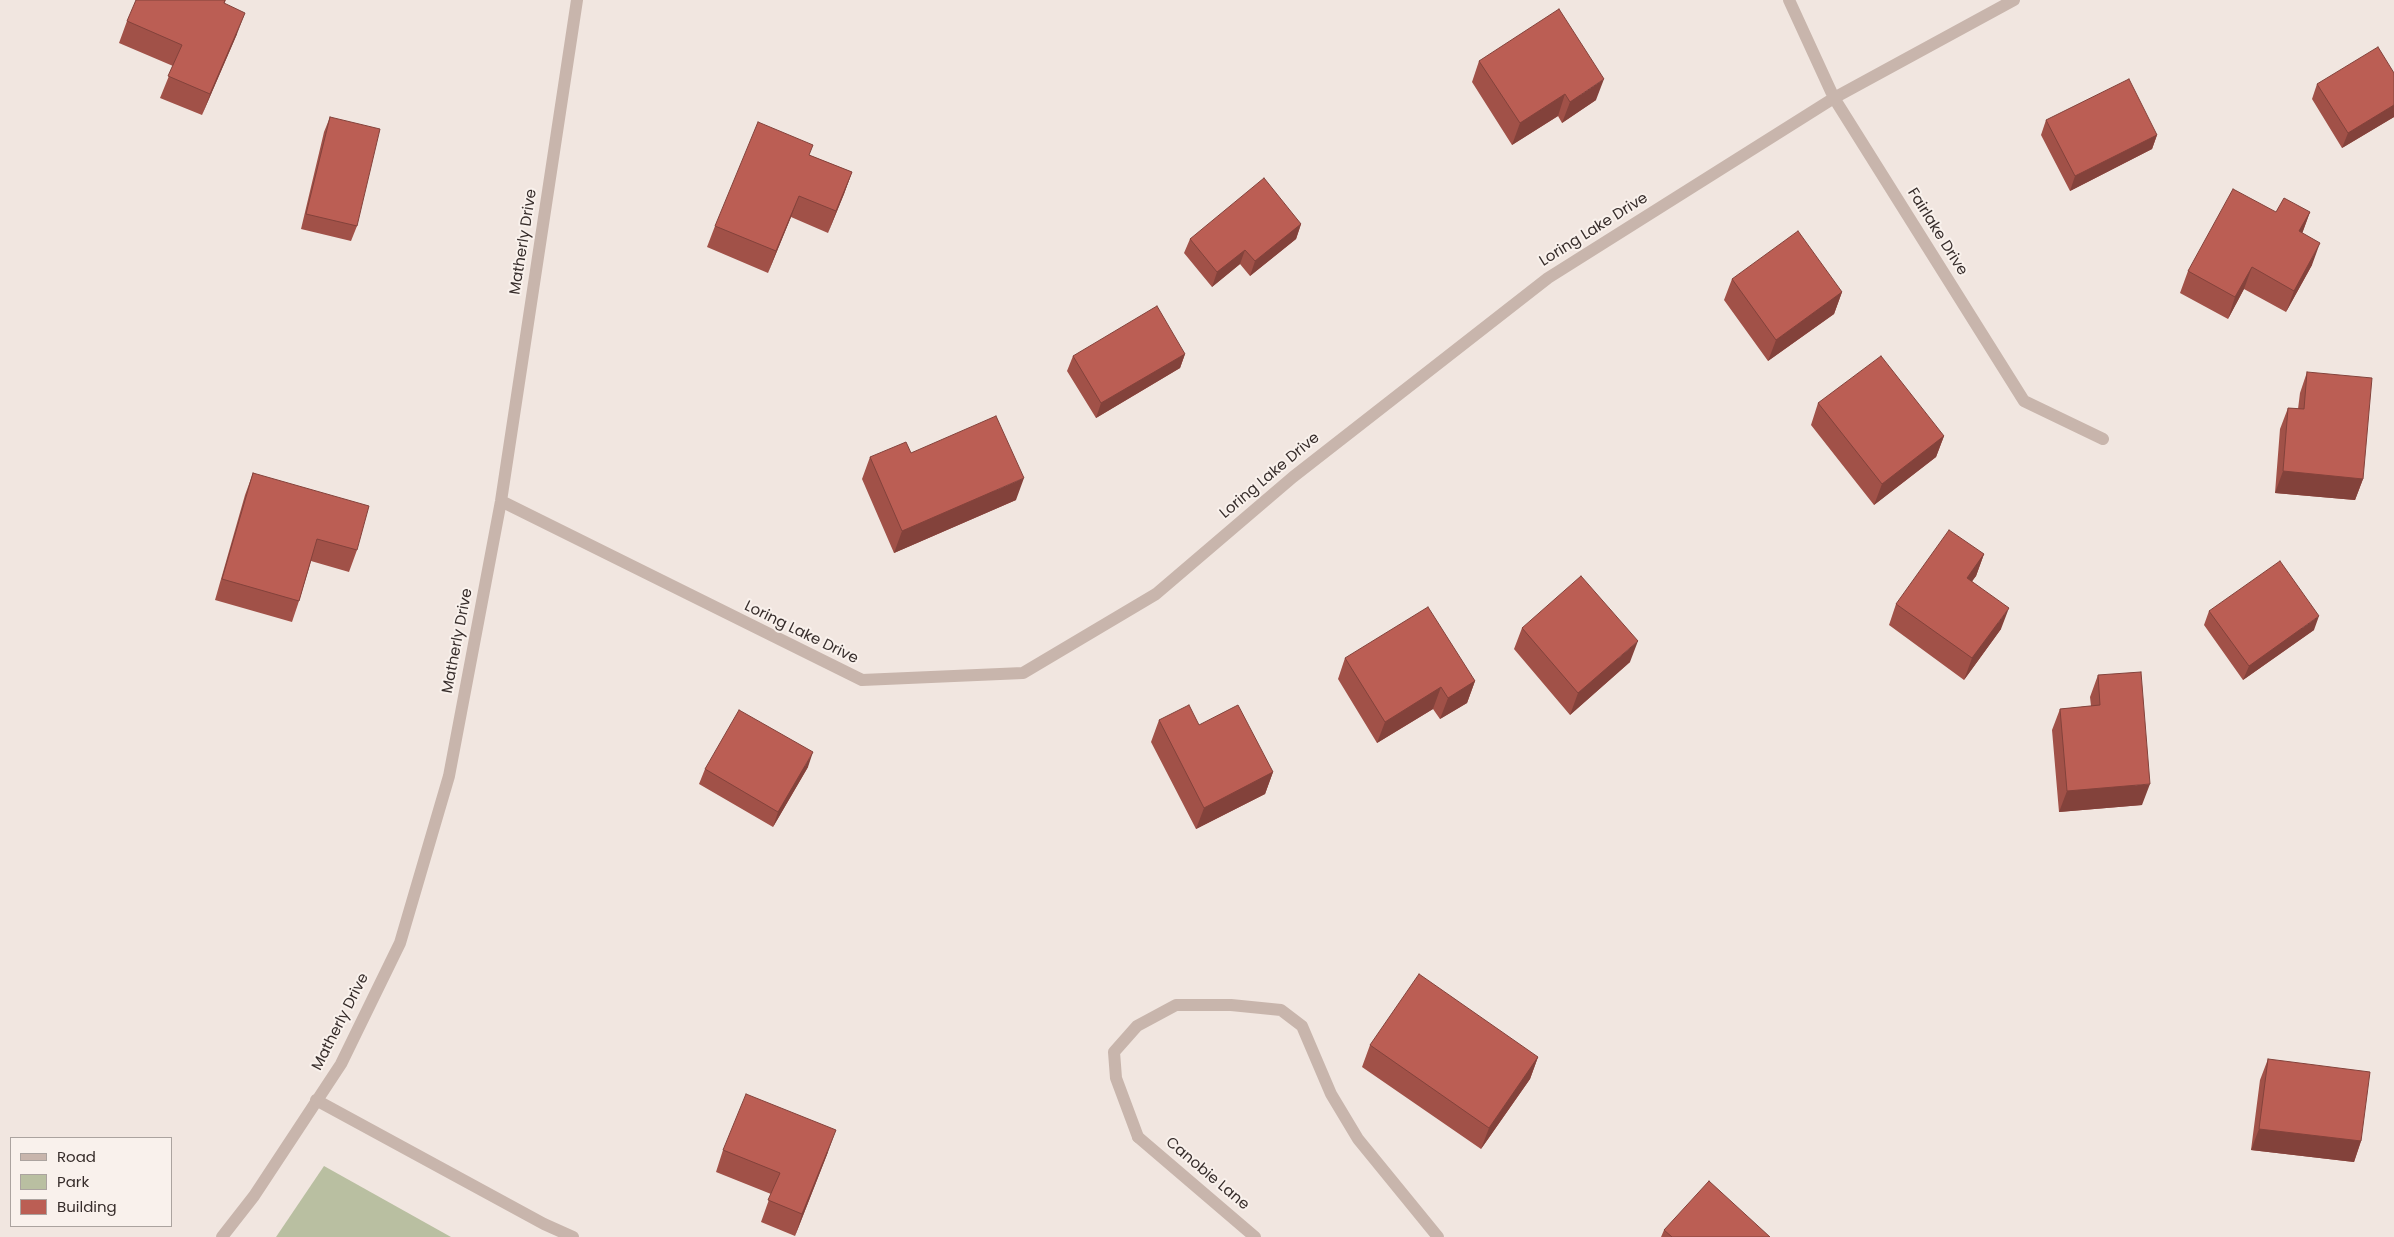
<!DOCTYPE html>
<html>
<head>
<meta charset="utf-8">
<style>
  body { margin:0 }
  #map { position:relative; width:2394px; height:1237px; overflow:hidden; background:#f1e6e0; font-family:Poppins,sans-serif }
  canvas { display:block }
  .legend { position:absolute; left:10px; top:1137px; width:162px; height:90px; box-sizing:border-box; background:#f9f1ec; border:1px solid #aba39f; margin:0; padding:6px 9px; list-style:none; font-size:15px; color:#372d2b }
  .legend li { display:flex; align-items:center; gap:10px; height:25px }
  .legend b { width:25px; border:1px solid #aba39f }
</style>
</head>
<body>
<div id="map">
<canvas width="2394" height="1237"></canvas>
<ul class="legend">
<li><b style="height:6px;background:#c8b5ac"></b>Road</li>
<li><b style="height:14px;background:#b9bfa1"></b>Park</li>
<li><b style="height:14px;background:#bb5e54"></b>Building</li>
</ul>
</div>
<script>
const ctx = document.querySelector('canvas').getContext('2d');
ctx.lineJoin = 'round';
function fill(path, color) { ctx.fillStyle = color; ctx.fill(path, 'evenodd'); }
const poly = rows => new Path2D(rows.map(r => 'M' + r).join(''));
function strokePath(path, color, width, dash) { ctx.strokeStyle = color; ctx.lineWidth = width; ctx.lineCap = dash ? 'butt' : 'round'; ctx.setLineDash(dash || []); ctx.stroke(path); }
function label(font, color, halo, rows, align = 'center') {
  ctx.font = font + ' Poppins,sans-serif'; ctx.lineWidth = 4; ctx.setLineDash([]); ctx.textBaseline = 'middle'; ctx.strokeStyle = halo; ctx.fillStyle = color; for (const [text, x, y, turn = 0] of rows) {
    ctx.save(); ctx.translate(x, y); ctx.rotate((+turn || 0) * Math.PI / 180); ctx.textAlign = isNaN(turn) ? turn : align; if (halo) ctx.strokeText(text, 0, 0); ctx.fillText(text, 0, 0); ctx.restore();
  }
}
fill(poly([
  [324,1166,451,1237,276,1237]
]), '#b9bfa1');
strokePath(poly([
  [316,1100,544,1224,573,1237],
  [1138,1137,1116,1078,1114,1052,1137,1026,1176,1005,1231,1005,1281,1010,1302,1026,1331,1094,1358,1139,1438,1237]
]), '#c8b5ac', 12);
strokePath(poly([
  [1789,0,1834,98,2024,401,2103,439],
  [501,501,862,680,1023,673,1156,594,1293,477,1548,278,1834,98,2014,0],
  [1138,1137,1255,1237],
  [222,1237,254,1196,341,1064,400,943,449,776,501,501,577,0]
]), '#c8b5ac', 12);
fill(poly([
  [226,0,224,4,237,34,202,115,160,98,173,66,119,43,127,21],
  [1479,61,1596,100,1562,123,1558,116,1512,145,1472,82],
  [2394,73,2394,117,2342,148,2312,99,2317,84],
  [330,117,357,226,351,241,301,229,324,132],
  [2046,120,2157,135,2152,149,2070,191,2041,135],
  [809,155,852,172,844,194,828,233,791,217,768,273,707,247,715,226],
  [2276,212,2310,212,2302,233,2312,265,2286,312,2244,289,2228,319,2180,293,2188,271],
  [1301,224,1296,239,1250,276,1240,264,1212,287,1184,253,1190,239],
  [1732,279,1842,292,1834,314,1768,361,1724,300],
  [1185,354,1180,368,1096,418,1067,371,1073,356],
  [2307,372,2363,479,2355,500,2275,493,2280,429,2288,408,2298,409,2300,393],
  [1818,403,1944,436,1936,457,1874,505,1811,425],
  [911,453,1016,500,894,553,862,479,870,457],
  [253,473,357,550,349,572,311,561,299,601,292,622,215,600,245,495],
  [1984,554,1976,576,1972,581,2001,629,1964,680,1889,625,1896,604],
  [2209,611,2314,630,2243,680,2204,625],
  [1522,628,1630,662,1570,715,1514,649],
  [1345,658,1475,681,1467,703,1440,719,1433,709,1377,743,1338,679],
  [2098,675,2142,805,2059,812,2052,730,2060,709,2091,706,2090,697],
  [1159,720,1199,725,1273,772,1265,794,1196,829,1151,742],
  [808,767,773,827,699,784,705,769],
  [1370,1045,1538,1057,1530,1079,1481,1149,1362,1067],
  [2268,1059,2361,1141,2354,1162,2251,1150,2260,1080],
  [723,1150,828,1152,795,1236,761,1222,771,1194,716,1172],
  [1664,1230,1770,1237,1661,1237]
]), '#a15148');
fill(poly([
  [245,13,237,34,202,115,210,94],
  [1604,79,1596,100,1562,123,1570,102],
  [1565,94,1558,116,1512,145,1520,123],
  [2394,105,2394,117,2342,148,2348,133],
  [2157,135,2152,149,2070,191,2075,176],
  [852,172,844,194,828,233,836,211],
  [799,196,791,217,768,273,776,251],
  [2310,212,2302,234,2299,231],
  [1301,224,1296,239,1250,276,1255,261],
  [2320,243,2312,265,2286,312,2294,291],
  [1245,250,1240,264,1212,287,1217,272],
  [2252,267,2244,289,2228,319,2235,297],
  [1842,292,1834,314,1768,361,1776,340],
  [1185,354,1180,368,1096,418,1101,403],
  [1944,436,1936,457,1874,505,1882,484],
  [2283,471,2363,479,2355,500,2275,493],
  [1024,478,1016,500,894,553,902,531],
  [1984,554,1976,576,1959,599,1967,578],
  [2009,608,2001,629,1964,680,1972,658],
  [2319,616,2314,630,2243,680,2249,666],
  [1638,641,1630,662,1570,715,1578,693],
  [1475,681,1467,703,1440,719,1448,698],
  [1441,687,1433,709,1377,743,1385,722],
  [813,752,808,767,773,827,778,812],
  [1273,772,1265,794,1196,829,1204,808],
  [2150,784,2142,805,2059,812,2067,791],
  [1538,1057,1530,1079,1481,1149,1489,1128],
  [2259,1129,2361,1141,2354,1162,2251,1150],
  [836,1130,828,1152,795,1236,802,1214]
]), '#83423b');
const building = poly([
  [136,0,225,0,224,3,245,13,210,94,168,76,182,45,127,21,136,0],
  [1559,9,1604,79,1570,102,1565,94,1520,123,1479,61,1559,9],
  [2378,47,2394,73,2394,105,2348,133,2317,84,2378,47],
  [2129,79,2157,135,2075,176,2046,120,2129,79],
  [330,117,380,129,357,226,306,214,330,117],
  [758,122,813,145,809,155,852,172,836,211,799,196,776,251,715,226,758,122],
  [1264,178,1301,224,1255,261,1245,250,1217,272,1190,239,1264,178],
  [2233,189,2276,212,2284,198,2310,212,2299,231,2320,243,2294,291,2252,267,2235,297,2188,271,2233,189],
  [1798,231,1842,292,1776,340,1732,279,1798,231],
  [1157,306,1185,354,1101,403,1073,356,1157,306],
  [1881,356,1944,436,1882,484,1818,403,1881,356],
  [2307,372,2372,378,2363,479,2283,471,2288,408,2304,409,2307,372],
  [996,416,1024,478,902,531,870,457,906,442,911,453,996,416],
  [253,473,369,506,357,550,317,539,299,601,222,579,253,473],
  [1949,530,1984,554,1967,578,2009,608,1972,658,1896,604,1949,530],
  [2280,561,2319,616,2249,666,2209,611,2280,561],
  [1581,576,1638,641,1578,693,1522,628,1581,576],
  [1428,607,1475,681,1448,698,1441,687,1385,722,1345,658,1428,607],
  [2141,672,2150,784,2067,791,2060,709,2100,705,2098,675,2141,672],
  [1189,705,1199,725,1238,705,1273,772,1204,808,1159,720,1189,705],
  [739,710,813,752,778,812,705,769,739,710],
  [1419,974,1538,1057,1489,1128,1370,1045,1419,974],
  [2268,1059,2370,1072,2361,1141,2259,1129,2268,1059],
  [746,1094,836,1130,802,1214,768,1200,780,1173,723,1150,746,1094],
  [1709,1181,1770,1237,1672,1237,1664,1230,1709,1181]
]);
fill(building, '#bb5e54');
strokePath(building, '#83423b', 1);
label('15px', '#372d2b', '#f9f1ec', [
  ["Loring Lake Drive",1594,230,-32],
  ["Fairlake Drive",1937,232,58],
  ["Matherly Drive",524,242,-81],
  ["Loring Lake Drive",1270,476,-40],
  ["Loring Lake Drive",801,633,26],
  ["Matherly Drive",458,641,-79],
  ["Matherly Drive",341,1022,-63],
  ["Canobie Lane",1207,1174,40]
]);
</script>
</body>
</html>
